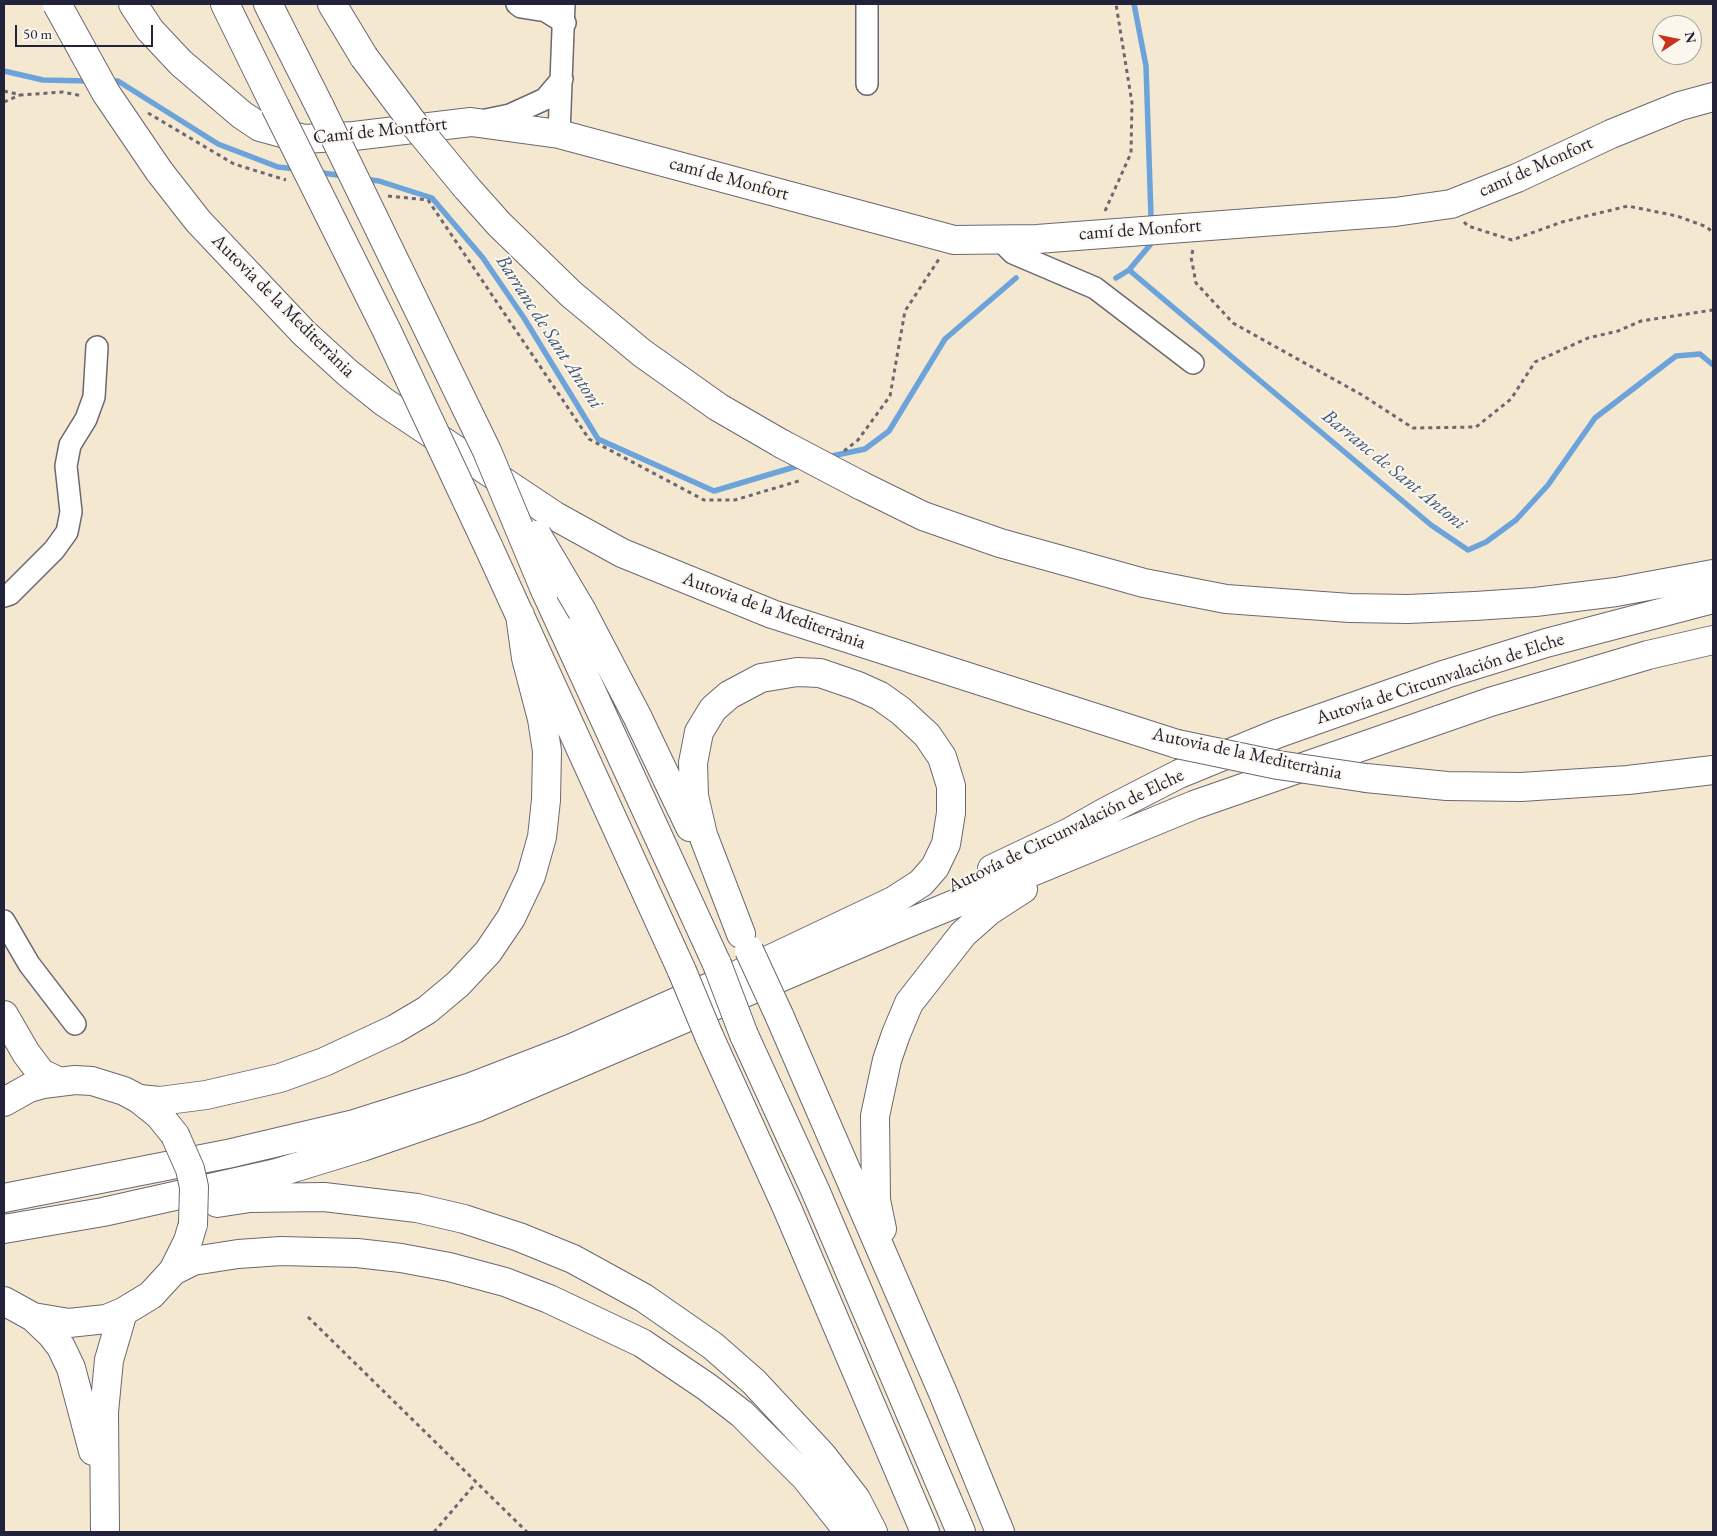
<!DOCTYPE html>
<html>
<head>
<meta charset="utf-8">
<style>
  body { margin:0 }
  #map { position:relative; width:1717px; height:1536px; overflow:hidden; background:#f5e8d1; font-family:"EB Garamond",serif }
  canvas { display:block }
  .frame { position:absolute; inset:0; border:5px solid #22223b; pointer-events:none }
  .north { position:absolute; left:1652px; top:15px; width:50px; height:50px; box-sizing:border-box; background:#fbf7ec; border:1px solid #a4a2a5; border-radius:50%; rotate:79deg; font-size:14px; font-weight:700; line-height:20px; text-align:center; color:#22223b }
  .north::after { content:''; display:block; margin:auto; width:18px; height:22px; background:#c8321e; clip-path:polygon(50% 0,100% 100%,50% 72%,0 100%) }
  .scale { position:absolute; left:15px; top:25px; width:138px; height:22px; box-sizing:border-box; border:2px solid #22223b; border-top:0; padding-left:6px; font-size:15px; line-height:18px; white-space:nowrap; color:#22223b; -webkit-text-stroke:4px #fbf7ec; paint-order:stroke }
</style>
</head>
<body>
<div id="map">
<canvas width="1717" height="1536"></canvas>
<div class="frame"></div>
<div class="north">N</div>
<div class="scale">50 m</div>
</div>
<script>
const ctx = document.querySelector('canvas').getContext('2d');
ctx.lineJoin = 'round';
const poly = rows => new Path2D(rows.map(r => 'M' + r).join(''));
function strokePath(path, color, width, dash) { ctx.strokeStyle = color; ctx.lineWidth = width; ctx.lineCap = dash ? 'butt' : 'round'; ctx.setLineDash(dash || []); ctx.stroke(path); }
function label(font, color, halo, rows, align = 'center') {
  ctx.font = font + ' "EB Garamond",serif'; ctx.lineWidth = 4; ctx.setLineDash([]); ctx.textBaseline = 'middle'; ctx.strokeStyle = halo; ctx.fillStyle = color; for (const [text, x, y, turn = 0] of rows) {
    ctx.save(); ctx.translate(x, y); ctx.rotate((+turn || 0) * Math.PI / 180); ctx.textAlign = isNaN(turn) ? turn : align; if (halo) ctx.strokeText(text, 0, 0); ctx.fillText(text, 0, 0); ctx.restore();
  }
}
strokePath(poly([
  [1134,4,1146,66,1151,217],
  [4,71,43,80,90,81],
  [109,81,118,81,218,144,278,167,297,169],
  [316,172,344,176],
  [363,179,379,181,432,198,483,258,524,318,598,439,714,491,801,465],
  [1129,270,1150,245],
  [1116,278,1129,270,1431,525,1468,550,1486,542,1516,520,1548,485,1595,418,1676,356,1700,354,1713,365],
  [827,457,865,449,889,431,945,339,1016,278]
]), '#6ca3da', 5.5);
const street = poly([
  [517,4,521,7,546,11,565,23],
  [867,84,867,4],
  [486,120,510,115,545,99,562,79],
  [559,134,564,4],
  [999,239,1013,253,1095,288,1193,363],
  [4,596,10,594,54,550,67,532,71,512,66,466,70,445,86,419,94,397,97,347],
  [4,921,29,964,75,1024]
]);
const secondary = poly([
  [133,4,150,30,181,63,242,115,260,127,304,139,354,136,471,122,559,134,954,240,1037,239,1395,212,1451,204,1517,178,1611,134,1680,106,1713,97],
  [4,1015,26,1053,41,1073,58,1081],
  [4,1102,29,1088,43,1084,75,1080,92,1081,124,1091,139,1099,159,1115,175,1135],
  [4,1301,33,1317,69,1323,106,1319,123,1312,151,1295,173,1271,188,1241,193,1224],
  [33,1317,51,1334,61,1347,71,1368,93,1451],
  [105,1532,104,1412,109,1360,123,1312]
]);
const highway = poly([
  [225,4,275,106],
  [268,4,320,107],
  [332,4,364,57],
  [159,171,198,221,304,333,349,374,384,402,555,516,622,553,772,614,1177,744],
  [466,187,499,224,571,294,642,353,718,407,782,444],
  [860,485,923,516,1000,543,1144,583,1226,599,1350,608,1408,609,1475,606,1535,602,1616,592,1713,574],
  [489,548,682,971],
  [545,590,717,964],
  [582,611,637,716,690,827],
  [1366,778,1447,786,1521,787,1628,780,1713,770],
  [992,869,1068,833,1107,811,1179,774,1279,733,1446,674,1546,643,1713,599],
  [779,1015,943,1393,1000,1532],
  [744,1035,815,1190,961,1532],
  [709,1036,787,1208,925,1532],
  [139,1099,160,1101,206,1095,280,1078,324,1062,395,1029,427,1010,458,984,488,952,511,918,531,876,542,837,546,800,547,751,542,719,526,658,520,615],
  [4,1198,227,1154,354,1124,471,1087,572,1048,737,975,893,901,921,883,935,867,946,844,951,813,951,786,942,757,927,735,901,711,880,696,858,686,820,673,797,672,761,678,729,695,713,709,699,732,693,763,694,796,703,835,741,934],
  [217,1203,250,1198,324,1197,417,1208,464,1219,519,1237,573,1259,644,1298,713,1346,754,1382,822,1455,856,1499,873,1532],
  [4,1229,103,1212,277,1173,362,1147,478,1107,894,929,1194,805,1490,702,1648,655,1713,640],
  [882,1229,876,1200,875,1116,887,1060,896,1034,909,1003,963,934,989,911,1023,889],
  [173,1271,193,1261,238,1254,281,1251,357,1253,401,1258,449,1267,505,1282,549,1299,642,1343,707,1387,742,1414,805,1477,849,1532]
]);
strokePath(street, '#6c6770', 24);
strokePath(secondary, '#6c6770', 30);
strokePath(highway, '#6c6770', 30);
strokePath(poly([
  [4,91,21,95,63,92,82,96],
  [4,102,20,95],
  [148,113,234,164,286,180],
  [388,196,428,200,589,439,704,500,735,500,802,480],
  [1105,211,1131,153,1132,103,1116,4],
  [1464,222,1468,226,1512,240,1562,222,1628,206,1677,216,1707,227,1713,233],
  [1193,250,1191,257,1196,283,1233,323,1362,395,1413,428,1476,427,1511,399,1535,362,1588,338,1618,331,1641,321,1713,310],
  [844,451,858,440,890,396,905,311,939,259],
  [308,1317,527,1532],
  [434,1532,475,1484]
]), '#6c6770', 3, [4, 4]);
strokePath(street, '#fff', 21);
strokePath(secondary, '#fff', 28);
strokePath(highway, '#fff', 28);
const secondaryBridge = poly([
  [175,1135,190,1169,194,1187,193,1224]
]);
const highwayBridge = poly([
  [57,4,106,93,159,171],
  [364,57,414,124,466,187],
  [275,106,387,331,489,548],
  [320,107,487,451,545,590],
  [782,444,860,485],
  [537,535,582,611],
  [1177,744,1278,765,1366,778],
  [749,950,779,1015],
  [717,964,744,1035],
  [682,971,709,1036]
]);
strokePath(secondaryBridge, '#6c6770', 30, []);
strokePath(highwayBridge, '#6c6770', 30, []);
strokePath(secondaryBridge, '#fff', 28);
strokePath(highwayBridge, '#fff', 28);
label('19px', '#22223b', '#fbf7ec', [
  ["Camí de Montfort",380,131,-6],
  ["camí de Monfort",1536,167,-24],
  ["camí de Monfort",729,179,15],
  ["camí de Monfort",1140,230,-4],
  ["Autovia de la Mediterrània",283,306,45],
  ["Autovia de la Mediterrània",774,611,20],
  ["Autovía de Circunvalación de Elche",1440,679,-18],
  ["Autovia de la Mediterrània",1247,754,12],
  ["Autovía de Circunvalación de Elche",1066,831,-26]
]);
label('italic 20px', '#40567b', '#fbf7ec', [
  ["Barranc de Sant Antoni",549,332,57],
  ["Barranc de Sant Antoni",1394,470,39]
]);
</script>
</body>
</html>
